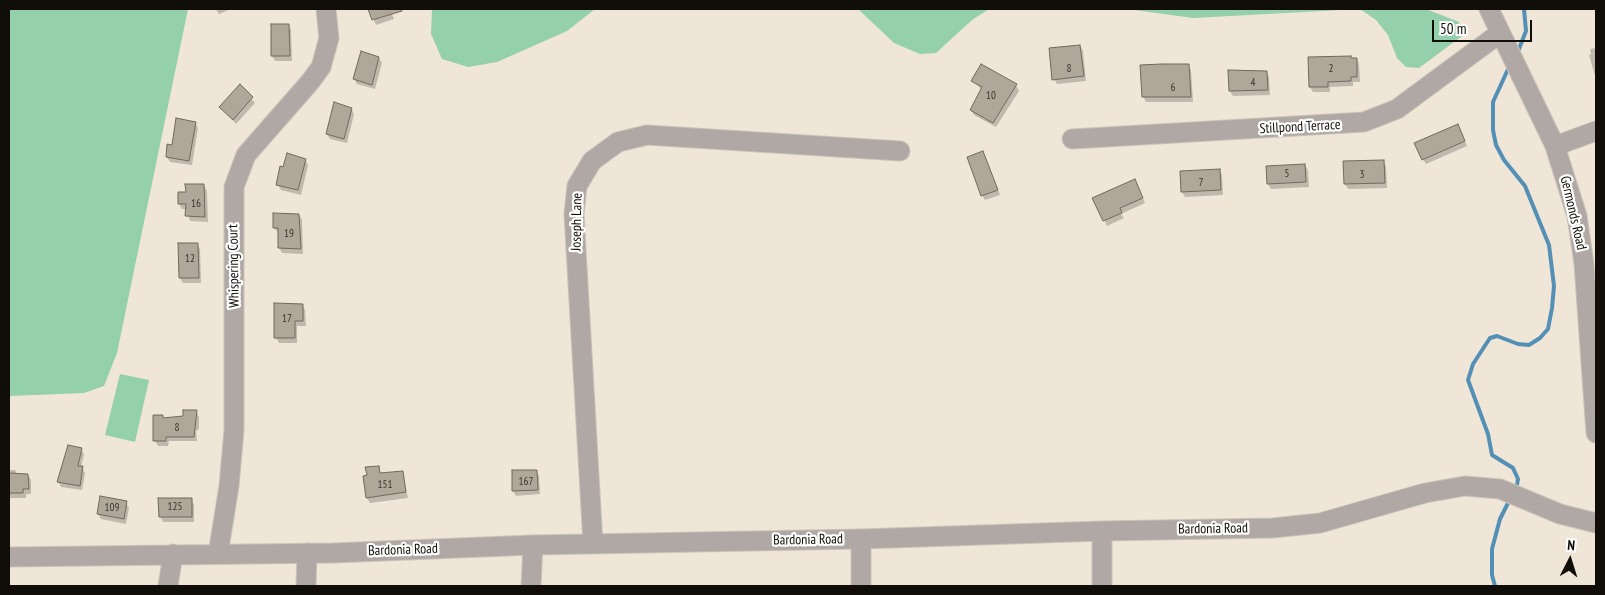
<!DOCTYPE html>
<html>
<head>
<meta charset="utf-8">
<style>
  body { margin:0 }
  #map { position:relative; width:1605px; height:595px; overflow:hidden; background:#efe6d8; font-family:"PT Sans Narrow",sans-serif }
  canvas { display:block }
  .frame { position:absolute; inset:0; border:10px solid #110e09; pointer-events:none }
  .north { position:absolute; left:1545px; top:535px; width:50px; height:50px; -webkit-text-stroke:4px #fff; paint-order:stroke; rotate:5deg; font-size:14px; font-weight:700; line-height:20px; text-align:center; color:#110e09 }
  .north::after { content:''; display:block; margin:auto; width:18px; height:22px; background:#110e09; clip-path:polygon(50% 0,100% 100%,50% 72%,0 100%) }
  .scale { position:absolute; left:1432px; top:20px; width:100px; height:22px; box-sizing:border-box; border:2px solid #110e09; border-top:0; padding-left:6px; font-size:15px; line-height:18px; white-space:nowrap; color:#110e09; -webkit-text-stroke:4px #fff; paint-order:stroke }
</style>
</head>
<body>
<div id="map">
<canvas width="1605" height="595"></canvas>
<div class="frame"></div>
<div class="north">N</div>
<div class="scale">50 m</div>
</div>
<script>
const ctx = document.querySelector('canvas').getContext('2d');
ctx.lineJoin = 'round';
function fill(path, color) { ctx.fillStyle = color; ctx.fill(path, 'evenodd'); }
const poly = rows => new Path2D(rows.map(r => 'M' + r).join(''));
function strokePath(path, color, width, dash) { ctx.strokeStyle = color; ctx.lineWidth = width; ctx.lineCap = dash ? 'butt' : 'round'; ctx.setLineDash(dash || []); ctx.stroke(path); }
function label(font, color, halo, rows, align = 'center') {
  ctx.font = font + ' "PT Sans Narrow",sans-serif'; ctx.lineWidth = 4.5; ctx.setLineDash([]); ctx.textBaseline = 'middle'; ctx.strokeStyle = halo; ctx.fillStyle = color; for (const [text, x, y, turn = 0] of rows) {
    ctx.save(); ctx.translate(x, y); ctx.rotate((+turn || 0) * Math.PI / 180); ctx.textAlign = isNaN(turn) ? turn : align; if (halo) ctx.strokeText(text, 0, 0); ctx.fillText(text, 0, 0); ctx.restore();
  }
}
fill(poly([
  [9,9,188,9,117,353,104,386,84,393,9,396],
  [432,9,595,9,567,31,497,62,468,67,442,59,431,34],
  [858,9,989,9,972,20,936,53,920,54,894,43],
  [1127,9,1426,9,1459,22,1462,36,1419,68,1406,67,1397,58,1388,35,1376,20,1360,9,1193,18],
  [120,374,149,380,135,442,105,435]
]), '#93d0ab');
fill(poly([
  [216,9,231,9,219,14],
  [369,9,390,9,394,19,376,25],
  [288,25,291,30,292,61,275,61,272,56],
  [1080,46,1083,51,1086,81,1057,84,1054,79],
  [1596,48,1596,79,1589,55,1591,54,1590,49],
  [379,58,382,63,375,89,357,84,354,79],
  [1356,59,1359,64,1360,82,1353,82,1353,86,1330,87,1330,92,1313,92,1310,87],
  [1188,65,1191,70,1193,102,1146,102,1143,96],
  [981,66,1016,85,1019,91,996,127,974,115,971,110,982,90,973,81],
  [1266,72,1269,77,1270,95,1233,96,1230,91],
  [240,86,255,103,236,124,221,107],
  [351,109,354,114,347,143,330,139,327,134],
  [195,123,198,128,192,165,170,162,167,157,173,146],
  [1460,131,1467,146,1426,164,1423,159],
  [985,157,1000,195,985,200,982,195],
  [305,160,308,165,301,195,281,190,278,185],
  [1383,161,1386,166,1387,188,1348,189,1345,184],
  [1305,165,1308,170,1309,187,1271,189,1268,184,1267,167],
  [1219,170,1222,175,1223,195,1185,197,1182,192],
  [1137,185,1145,203,1121,214,1124,218,1107,226,1094,198],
  [204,186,207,191,208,222,190,221,187,209,182,209,179,204,187,194],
  [299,215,302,220,303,254,282,253,279,247,279,233,274,228],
  [197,244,200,249,201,283,183,283,180,278],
  [302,305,305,310,306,326,297,326,297,343,279,343,276,338],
  [196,411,199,417,199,429,196,431,197,441,169,441,168,446,158,446,155,441,162,416,164,419,184,417],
  [81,449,84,454,81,467,85,473,82,490,61,487,58,481],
  [378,468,381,474,402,473,408,498,370,503,367,498,368,477],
  [9,470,15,470,17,474,28,475,31,480,31,494,26,494,26,498,9,498],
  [536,471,539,476,540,494,516,496,513,491,513,472],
  [191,500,194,505,194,522,163,522,160,516],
  [126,503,129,508,126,524,101,519,98,514]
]), '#0003');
strokePath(poly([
  [1517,54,1526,31,1524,9],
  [1509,67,1493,102,1493,130,1496,145,1504,160,1525,186,1549,245,1554,286,1552,308,1548,329,1540,338,1529,345,1518,344,1497,336,1490,338,1473,364,1468,380,1488,434,1492,455,1513,468,1518,479,1517,485],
  [1495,586,1492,575,1492,549,1500,519,1508,503]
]), '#5490b5', 4);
const building = poly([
  [368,9,402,9,402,11,372,20,368,9],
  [271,24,289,24,290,56,271,56,271,24],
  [1080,45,1084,76,1052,80,1049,48,1080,45],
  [361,51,379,57,372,85,353,79,361,51],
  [1351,56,1351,58,1357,58,1357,77,1351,77,1351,81,1328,82,1328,87,1309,87,1308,57,1351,56],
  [981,64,1017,84,993,123,970,110,982,87,971,81,981,64],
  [1162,64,1189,64,1191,97,1142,97,1140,65,1162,64],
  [1228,70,1267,71,1268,90,1229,91,1228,70],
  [240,84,253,97,233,120,219,107,240,84],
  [334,102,352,108,344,139,326,134,334,102],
  [176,118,196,122,189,161,166,157,167,144,172,145,176,118],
  [1458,124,1465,141,1422,160,1414,143,1458,124],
  [983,151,998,190,981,196,967,157,983,151],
  [287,153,306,159,298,190,276,185,280,166,283,167,287,153],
  [1384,160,1385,183,1344,184,1343,161,1384,160],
  [1305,164,1306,182,1267,184,1266,166,1305,164],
  [1220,169,1221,190,1181,192,1180,171,1220,169],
  [1135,179,1143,198,1120,208,1122,213,1103,221,1092,198,1135,179],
  [185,184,204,184,205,217,185,216,186,204,178,204,178,192,186,192,185,184],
  [273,213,299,214,301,249,278,248,278,228,273,228,273,213],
  [178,243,198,243,199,278,179,278,178,243],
  [274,303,303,304,303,321,295,321,295,338,274,338,274,303],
  [183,410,197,410,194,437,166,437,166,441,153,441,153,415,163,415,163,418,183,416,183,410],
  [68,445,82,448,78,466,83,466,80,486,57,482,68,445],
  [379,466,380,473,403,471,406,492,366,498,363,476,367,475,365,467,379,466],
  [512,470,537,470,538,490,512,491,512,470],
  [9,473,28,474,29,489,23,489,23,493,9,493,9,473],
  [100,496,127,501,124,519,97,514,100,496],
  [158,498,192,498,192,517,159,517,158,498]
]);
fill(building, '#afa799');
strokePath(building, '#70695c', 1);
const minor = poly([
  [1489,9,1555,146,1577,216,1584,264,1596,433],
  [1072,139,1364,122,1397,109,1500,33],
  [1555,146,1596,131],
  [593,544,574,214,577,186,592,161,618,142,647,135,900,151],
  [218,554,229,486,234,430,234,187,246,155,310,82,321,67,329,38,326,9],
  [9,557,333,553,533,545,861,539,1102,531,1273,528,1320,523,1425,493,1465,486,1500,489,1560,514,1596,523],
  [168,586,173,554],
  [306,586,307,553],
  [531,586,533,545],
  [861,586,861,539],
  [1102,586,1102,531]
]);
strokePath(minor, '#cbc3b7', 21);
strokePath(minor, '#b0a8a5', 19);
label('11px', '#38342d', null, [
  ["8",1069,69],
  ["2",1331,69],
  ["4",1253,83],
  ["6",1173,88],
  ["10",991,96],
  ["5",1287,174],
  ["3",1362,175],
  ["7",1201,183],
  ["16",196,204],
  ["19",289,234],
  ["12",190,259],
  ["17",287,319],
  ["8",177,428],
  ["167",526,482],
  ["151",385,485],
  ["125",175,507],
  ["109",112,508]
]);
label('14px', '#110e09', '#fff', [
  ["Stillpond Terrace",1300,127,-3],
  ["Germonds Road",1573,213,77],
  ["Joseph Lane",577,222,-89],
  ["Whispering Court",234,266,-91],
  ["Bardonia Road",1213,529,-1],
  ["Bardonia Road",808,540,-1],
  ["Bardonia Road",403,550,-2]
]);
</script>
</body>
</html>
